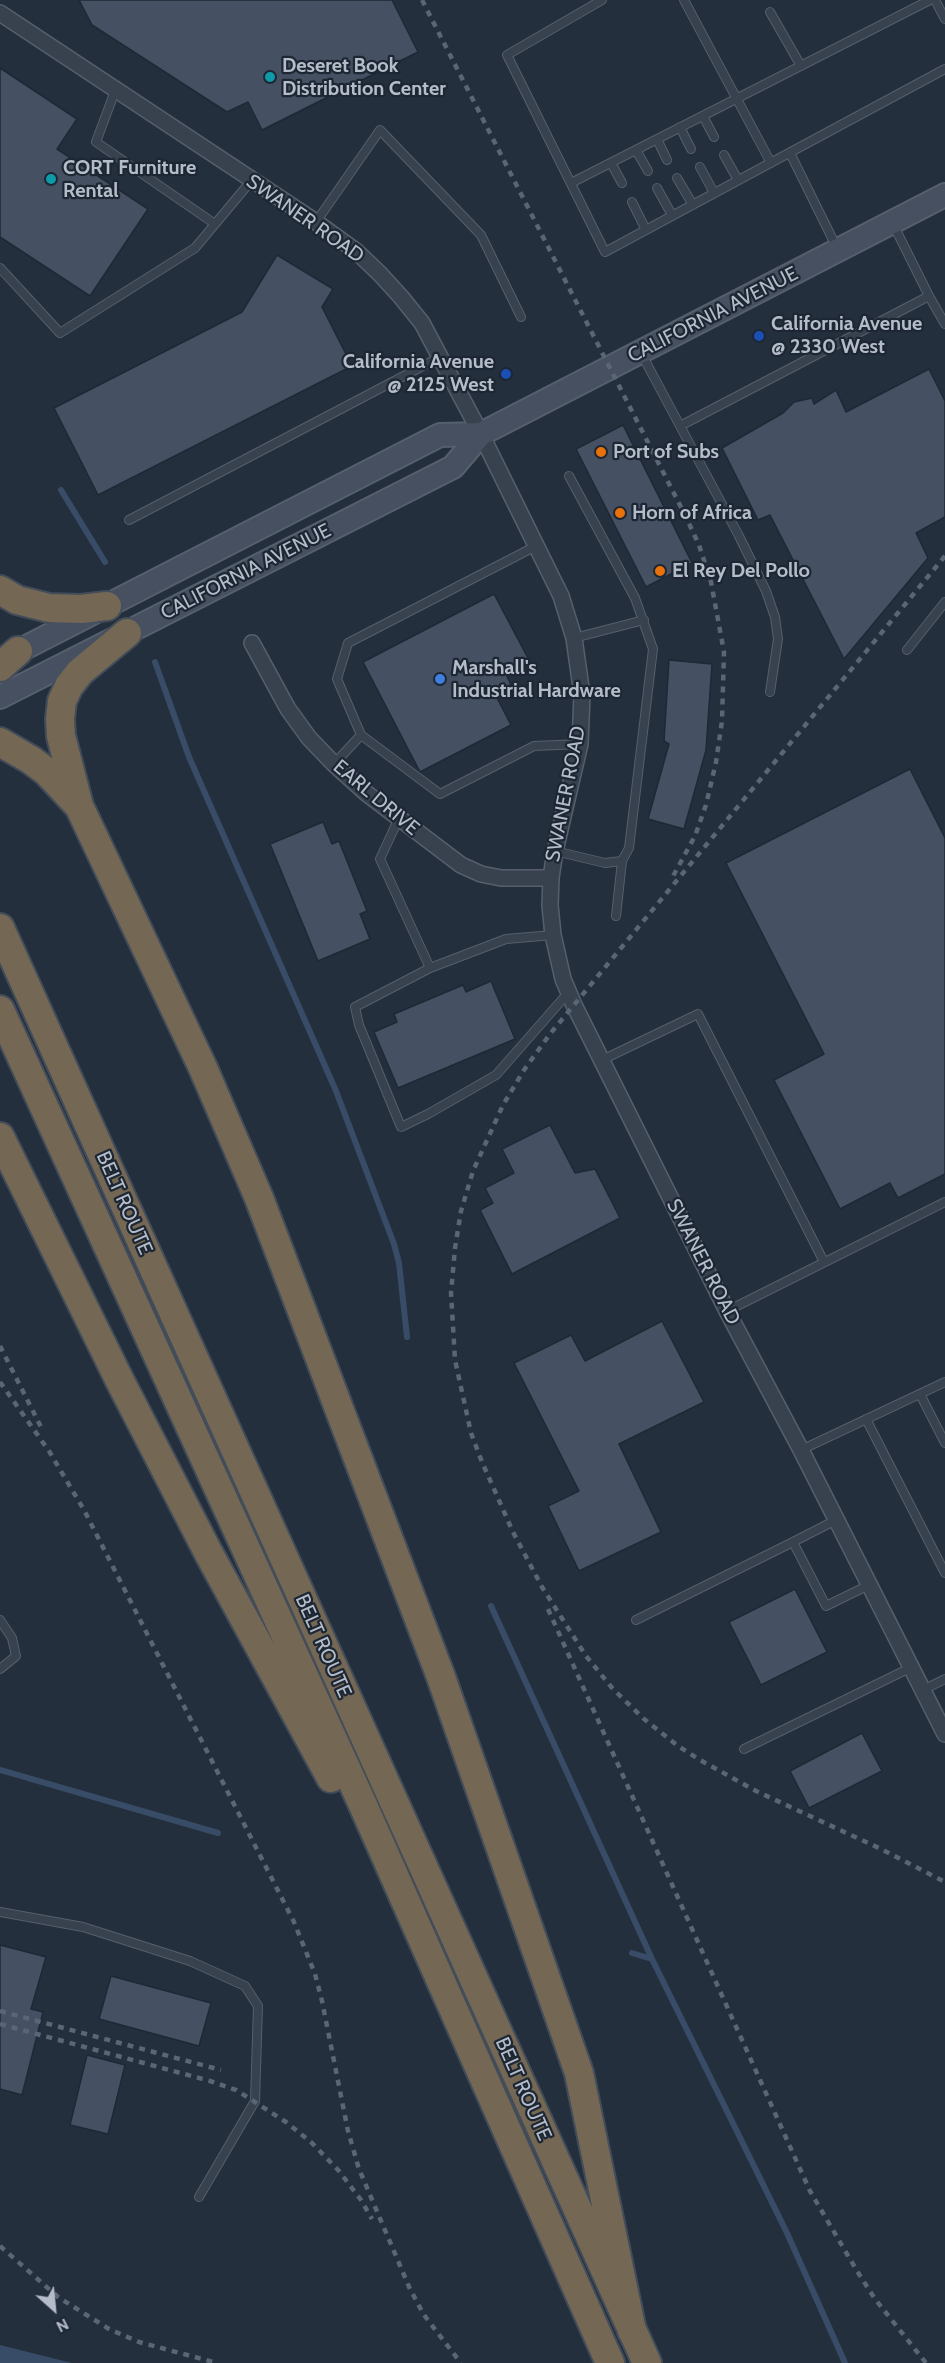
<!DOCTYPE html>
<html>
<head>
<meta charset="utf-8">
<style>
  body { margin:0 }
  #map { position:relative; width:945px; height:2363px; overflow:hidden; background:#242f3e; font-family:Cabin,sans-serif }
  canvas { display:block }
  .north { position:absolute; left:24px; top:2279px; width:60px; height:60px; -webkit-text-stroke:4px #1d2633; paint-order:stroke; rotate:153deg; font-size:16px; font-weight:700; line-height:24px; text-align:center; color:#b4bcc9 }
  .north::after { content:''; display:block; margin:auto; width:21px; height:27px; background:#b4bcc9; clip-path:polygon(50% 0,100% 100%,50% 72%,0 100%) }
</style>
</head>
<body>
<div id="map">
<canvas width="945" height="2363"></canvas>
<div class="north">N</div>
</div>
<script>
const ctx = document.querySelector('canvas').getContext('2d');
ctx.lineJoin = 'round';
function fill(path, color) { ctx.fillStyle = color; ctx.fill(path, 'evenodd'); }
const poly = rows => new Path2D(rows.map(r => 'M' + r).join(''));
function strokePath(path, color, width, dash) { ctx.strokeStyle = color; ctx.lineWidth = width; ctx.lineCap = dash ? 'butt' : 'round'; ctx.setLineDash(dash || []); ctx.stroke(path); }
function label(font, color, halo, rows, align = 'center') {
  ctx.font = font + ' Cabin,sans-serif'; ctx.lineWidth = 4.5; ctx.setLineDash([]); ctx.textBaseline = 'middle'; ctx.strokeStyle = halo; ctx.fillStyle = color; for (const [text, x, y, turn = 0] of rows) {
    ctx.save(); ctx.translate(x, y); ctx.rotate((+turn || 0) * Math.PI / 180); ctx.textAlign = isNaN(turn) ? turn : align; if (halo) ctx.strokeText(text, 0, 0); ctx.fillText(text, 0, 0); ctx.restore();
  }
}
fill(poly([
  [0,2345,72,2363,0,2363]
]), '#394c67');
strokePath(poly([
  [61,490,105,562],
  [155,662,189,757,336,1091,394,1244,399,1263,407,1337],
  [491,1606,652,1959,787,2233,845,2363],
  [0,1770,218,1833],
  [632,1953,652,1959]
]), '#394c67', 6);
const building = poly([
  [79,0,392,0,418,52,262,130,248,102,227,112,92,25,79,0],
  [0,68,77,119,57,149,148,209,90,296,0,237,0,68],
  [277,255,333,289,322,307,352,366,98,495,54,408,242,312,277,255],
  [929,369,945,401,945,517,916,533,928,558,844,659,770,515,758,520,722,448,783,413,794,402,812,398,814,404,836,390,846,412,929,369],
  [623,425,692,563,646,587,576,449,623,425],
  [494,594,529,660,505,672,511,685,495,694,511,725,420,772,363,662,494,594],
  [669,660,712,664,706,750,684,829,648,819,669,744,664,741,669,660],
  [910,769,945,838,945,1174,898,1198,890,1183,840,1209,774,1080,824,1054,726,863,910,769],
  [323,822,332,844,339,841,367,911,360,914,370,939,318,961,270,844,323,822],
  [491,981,515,1039,398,1088,374,1032,397,1022,394,1014,463,985,466,992,491,981],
  [550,1125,575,1173,595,1169,620,1218,512,1274,480,1210,493,1203,485,1188,514,1173,502,1149,550,1125],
  [662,1321,704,1402,619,1444,661,1532,579,1571,548,1506,579,1491,514,1363,571,1335,585,1361,662,1321],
  [795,1589,827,1652,761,1685,729,1622,795,1589],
  [862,1733,882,1771,809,1808,790,1771,862,1733],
  [0,1945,46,1957,31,2009,43,2012,22,2095,0,2089,0,1945],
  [111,1976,211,2003,199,2046,99,2019,111,1976],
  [87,2055,125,2065,108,2134,70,2125,87,2055]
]);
fill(building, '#455162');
strokePath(building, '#1f2835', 1.5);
const service = poly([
  [602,0,507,55,605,252,945,69],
  [684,0,771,163],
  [935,0,945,19],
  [770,12,801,66],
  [115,91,96,142,215,224],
  [703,116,714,137],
  [680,127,691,149],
  [657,139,667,160],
  [636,150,648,171],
  [790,153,837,248],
  [724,155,738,180],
  [611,163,622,183],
  [700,167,714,193],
  [677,178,693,205],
  [571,183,930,0],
  [657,188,672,215],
  [632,202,646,230],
  [316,222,380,130,481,235,521,317],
  [0,268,60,333,195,248,251,181],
  [929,296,945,324],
  [641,353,739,536,766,591,775,617,778,639,770,692],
  [680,426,929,296,893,224],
  [129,520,440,357],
  [574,638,644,620],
  [907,650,945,602],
  [361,735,440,794,534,746,580,744],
  [334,764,361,735,337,679,348,643,536,546],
  [399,818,380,859,430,968,506,939,553,935],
  [555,851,605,863,622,861,629,848,653,649,635,598,569,476],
  [616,916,622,861],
  [430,968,355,1007,359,1025,401,1127,428,1114,496,1075,568,993],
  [602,1060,698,1014,824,1262],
  [727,1311,945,1202],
  [920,1394,945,1443],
  [866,1419,945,1573],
  [801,1450,945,1382],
  [836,1520,793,1542,826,1606,869,1585],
  [0,1620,12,1638,16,1656,0,1669],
  [636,1620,793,1542],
  [923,1690,945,1679],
  [744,1749,912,1667],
  [0,1912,83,1927,190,1961,245,1986,258,2006,255,2101,199,2197]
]);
const minor = poly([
  [0,13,316,222,356,251,380,274,401,297,422,323,440,357,481,434,561,596,574,638,582,695,580,744,555,851,551,878,550,905,553,935,563,979,574,1005,727,1311,801,1450,945,1734],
  [252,643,288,709,309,738,334,764,366,793,461,865,481,874,501,878,551,878]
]);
const secondary = poly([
  [3,659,440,435,481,434],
  [0,697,453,467,481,434,945,195]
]);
const motorway = poly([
  [0,590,17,600,49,608,81,609,107,606],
  [127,633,80,672,69,686,62,701,60,719,61,736,79,806,203,1068,259,1198,441,1677,579,2073,632,2331],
  [0,667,18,651],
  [0,742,31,760,47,772,76,803],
  [0,928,647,2363],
  [0,1010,363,1805,610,2363],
  [0,1137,119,1379,208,1552,331,1778]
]);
strokePath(service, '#565f6c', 10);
strokePath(minor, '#565f6c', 18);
strokePath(secondary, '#565f6c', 26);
strokePath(motorway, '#434c59', 32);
strokePath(service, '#38414e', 8);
strokePath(minor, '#38414e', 15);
strokePath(secondary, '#465061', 22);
strokePath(motorway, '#746855', 28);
strokePath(poly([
  [422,0,685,515,699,545,711,582,724,652,722,721,716,762,706,805,695,836,672,878],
  [945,556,550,1034,524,1070,503,1105,473,1171,461,1211,455,1248,451,1293,455,1360,471,1433,482,1462,513,1532,542,1587,586,1656,613,1689,644,1719,678,1746,700,1760,756,1791,881,1849,945,1882],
  [0,1346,42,1429],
  [0,1382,49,1451,84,1510,294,1922,315,1974,322,2001,348,2131,359,2169,410,2289,424,2315,461,2363],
  [548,1609,810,2191,857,2271,875,2299,926,2363],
  [0,2011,221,2070],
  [0,2024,210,2081,236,2090,286,2122,312,2143,339,2171,361,2200,372,2219],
  [0,2246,58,2297,109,2329,139,2342,217,2363]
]), '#5a6575', 4.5, [6, 6]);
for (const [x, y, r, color] of [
  [270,77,6,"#0f9aa8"],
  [51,179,6,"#0f9aa8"],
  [759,336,6,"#1a4fb4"],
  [506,374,6,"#1a4fb4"],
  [601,452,6,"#e8710a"],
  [620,513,6,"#e8710a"],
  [660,571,6,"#e8710a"],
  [440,679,6,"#3f7fe0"]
]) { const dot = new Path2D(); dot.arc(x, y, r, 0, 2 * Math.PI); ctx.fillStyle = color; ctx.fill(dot); strokePath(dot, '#1d2633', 2); }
label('bold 20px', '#b4bcc9', '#1d2633', [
  ["Deseret Book",282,66],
  ["Distribution Center",282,89],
  ["CORT Furniture",63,168],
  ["Rental",63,191],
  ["California Avenue",771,324],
  ["@ 2330 West",771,347],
  ["California Avenue",494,362,"right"],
  ["@ 2125 West",494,385,"right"],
  ["Port of Subs",613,452],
  ["Horn of Africa",632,513],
  ["El Rey Del Pollo",672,571],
  ["Marshall's",452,668],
  ["Industrial Hardware",452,691]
], 'left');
label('20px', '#b4bcc9', '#1d2633', [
  ["SWANER ROAD",305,219,35],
  ["CALIFORNIA AVENUE",713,315,-27],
  ["CALIFORNIA AVENUE",246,572,-27],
  ["SWANER ROAD",566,794,-79],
  ["EARL DRIVE",376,798,40],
  ["BELT ROUTE",124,1203,66],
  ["SWANER ROAD",703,1262,63],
  ["BELT ROUTE",323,1646,66],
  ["BELT ROUTE",523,2089,66]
]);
</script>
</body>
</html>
